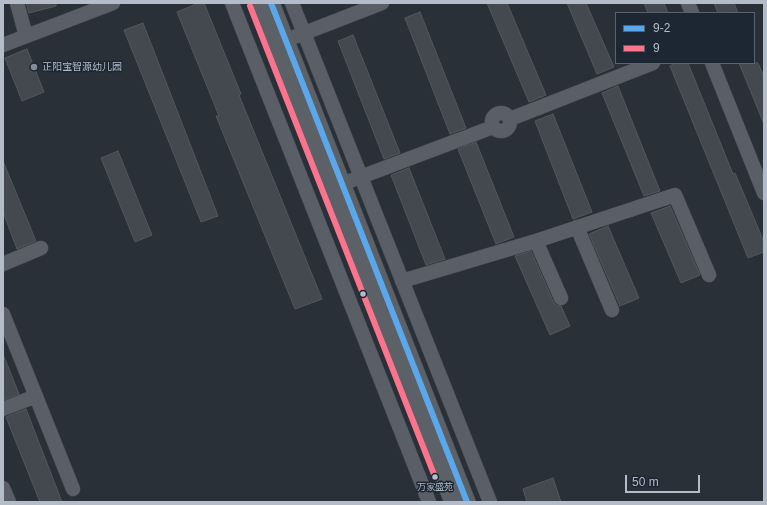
<!DOCTYPE html>
<html>
<head>
<meta charset="utf-8">
<style>
  body { margin:0 }
  #map { position:relative; width:767px; height:505px; overflow:hidden; background:#2a3038; font-family:Helvetica,sans-serif }
  canvas { display:block }
  .frame { position:absolute; inset:0; border:4px solid #b4bcc9; pointer-events:none }
  .legend { position:absolute; left:615px; top:12px; width:140px; height:52px; box-sizing:border-box; background:#1d2633; border:1px solid #59626f; margin:0; padding:5px 7px; list-style:none; font-size:12px; color:#b4bcc9 }
  .legend li { display:flex; align-items:center; gap:8px; height:20px }
  .legend b { width:20px; border:1px solid #59626f }
  .scale { position:absolute; left:625px; top:475px; width:75px; height:18px; box-sizing:border-box; border:2px solid #b4bcc9; border-top:0; padding-left:5px; font-size:12px; line-height:14px; white-space:nowrap; color:#b4bcc9; -webkit-text-stroke:3px #1d2633; paint-order:stroke }
</style>
</head>
<body>
<div id="map">
<canvas width="767" height="505"></canvas>
<div class="frame"></div>
<ul class="legend">
<li><b style="height:5px;background:#5aa8eb"></b>9-2</li>
<li><b style="height:5px;background:#fc738d"></b>9</li>
</ul>
<div class="scale">50 m</div>
</div>
<script>
const ctx = document.querySelector('canvas').getContext('2d');
ctx.lineJoin = 'round';
function fill(path, color) { ctx.fillStyle = color; ctx.fill(path, 'evenodd'); }
const poly = rows => new Path2D(rows.map(r => 'M' + r).join(''));
function strokePath(path, color, width, dash) { ctx.strokeStyle = color; ctx.lineWidth = width; ctx.lineCap = dash ? 'butt' : 'round'; ctx.setLineDash(dash || []); ctx.stroke(path); }
function label(font, color, halo, rows, align = 'center') {
  ctx.font = font + ' Helvetica,"Noto Sans SC",sans-serif'; ctx.lineWidth = 3; ctx.setLineDash([]); ctx.textBaseline = 'middle'; ctx.strokeStyle = halo; ctx.fillStyle = color; for (const [text, x, y, turn = 0] of rows) {
    ctx.save(); ctx.translate(x, y); ctx.rotate((+turn || 0) * Math.PI / 180); ctx.textAlign = isNaN(turn) ? turn : align; if (halo) ctx.strokeText(text, 0, 0); ctx.fillText(text, 0, 0); ctx.restore();
  }
}
const building = poly([
  [26,3,56,3,56,6,29,13,26,3],
  [199,3,204,3,241,94,239,95,322,299,295,309,216,116,219,116,177,12,199,3],
  [487,3,507,3,546,95,529,102,487,3],
  [567,3,586,3,614,67,597,74,567,3],
  [644,3,664,3,668,13,648,13,644,3],
  [714,3,734,3,738,13,718,13,714,3],
  [420,12,466,128,450,134,405,18,420,12],
  [143,23,218,216,201,222,124,30,143,23],
  [353,35,400,153,384,159,338,41,353,35],
  [27,49,44,92,22,101,5,58,27,49],
  [676,63,688,63,733,174,735,173,764,242,764,252,748,258,670,66,676,63],
  [739,63,758,63,764,77,764,124,739,63],
  [618,86,660,191,644,196,602,93,618,86],
  [553,114,592,212,573,219,535,121,553,114],
  [476,142,514,237,496,244,458,149,476,142],
  [118,151,152,235,135,242,101,158,118,151],
  [3,161,36,241,17,249,3,212,3,161],
  [409,168,445,259,426,265,391,175,409,168],
  [670,206,700,275,681,283,651,213,670,206],
  [608,226,639,298,620,306,589,234,608,226],
  [531,251,553,301,556,305,561,306,570,326,550,335,515,256,531,251],
  [3,354,19,394,3,400,3,354],
  [26,409,62,502,40,502,6,417,26,409],
  [553,478,561,502,527,502,523,489,553,478]
]);
fill(building, '#444950');
strokePath(building, '#52575f', 1);
const minor = poly([
  [17,3,26,36],
  [232,3,429,502],
  [292,3,490,502],
  [688,3,692,13],
  [276,44,382,3],
  [3,45,113,3],
  [712,63,764,193],
  '492 122a9 9 0 1 1 18 0a9 9 0 1 1-18 0Z',
  [510,119,653,63],
  [342,184,493,127],
  [577,227,612,310],
  [536,241,561,298],
  [3,264,41,248],
  [402,281,536,241,675,195,709,275],
  [3,314,73,489],
  [3,409,36,396],
  [3,488,9,502]
]);
const major = poly([
  [257,3,453,502],
  [271,3,467,502]
]);
strokePath(minor, '#484c53', 15);
strokePath(major, '#484c55', 18);
strokePath(minor, '#5a5e66', 14);
strokePath(major, '#5c6168', 17);
strokePath(poly([
  [271,3,467,502]
]), '#5aa8eb', 6);
strokePath(poly([
  [250,6,435,477]
]), '#fc738d', 6);
for (const [x, y, r, color] of [
  [34,67,4,"#848b96"],
  [363,294,3.5,"#b4bcc9"],
  [435,477,3.5,"#b4bcc9"]
]) { const dot = new Path2D(); dot.arc(x, y, r, 0, 2 * Math.PI); ctx.fillStyle = color; ctx.fill(dot); strokePath(dot, '#1d2633', 1.5); }
label('9px', '#b4bcc9', '#1d2633', [
  ["万家盛苑",435,488]
]);
label('10px', '#b4bcc9', '#1d2633', [
  ["正阳宝智源幼儿园",42,67]
], 'left');
</script>
</body>
</html>
